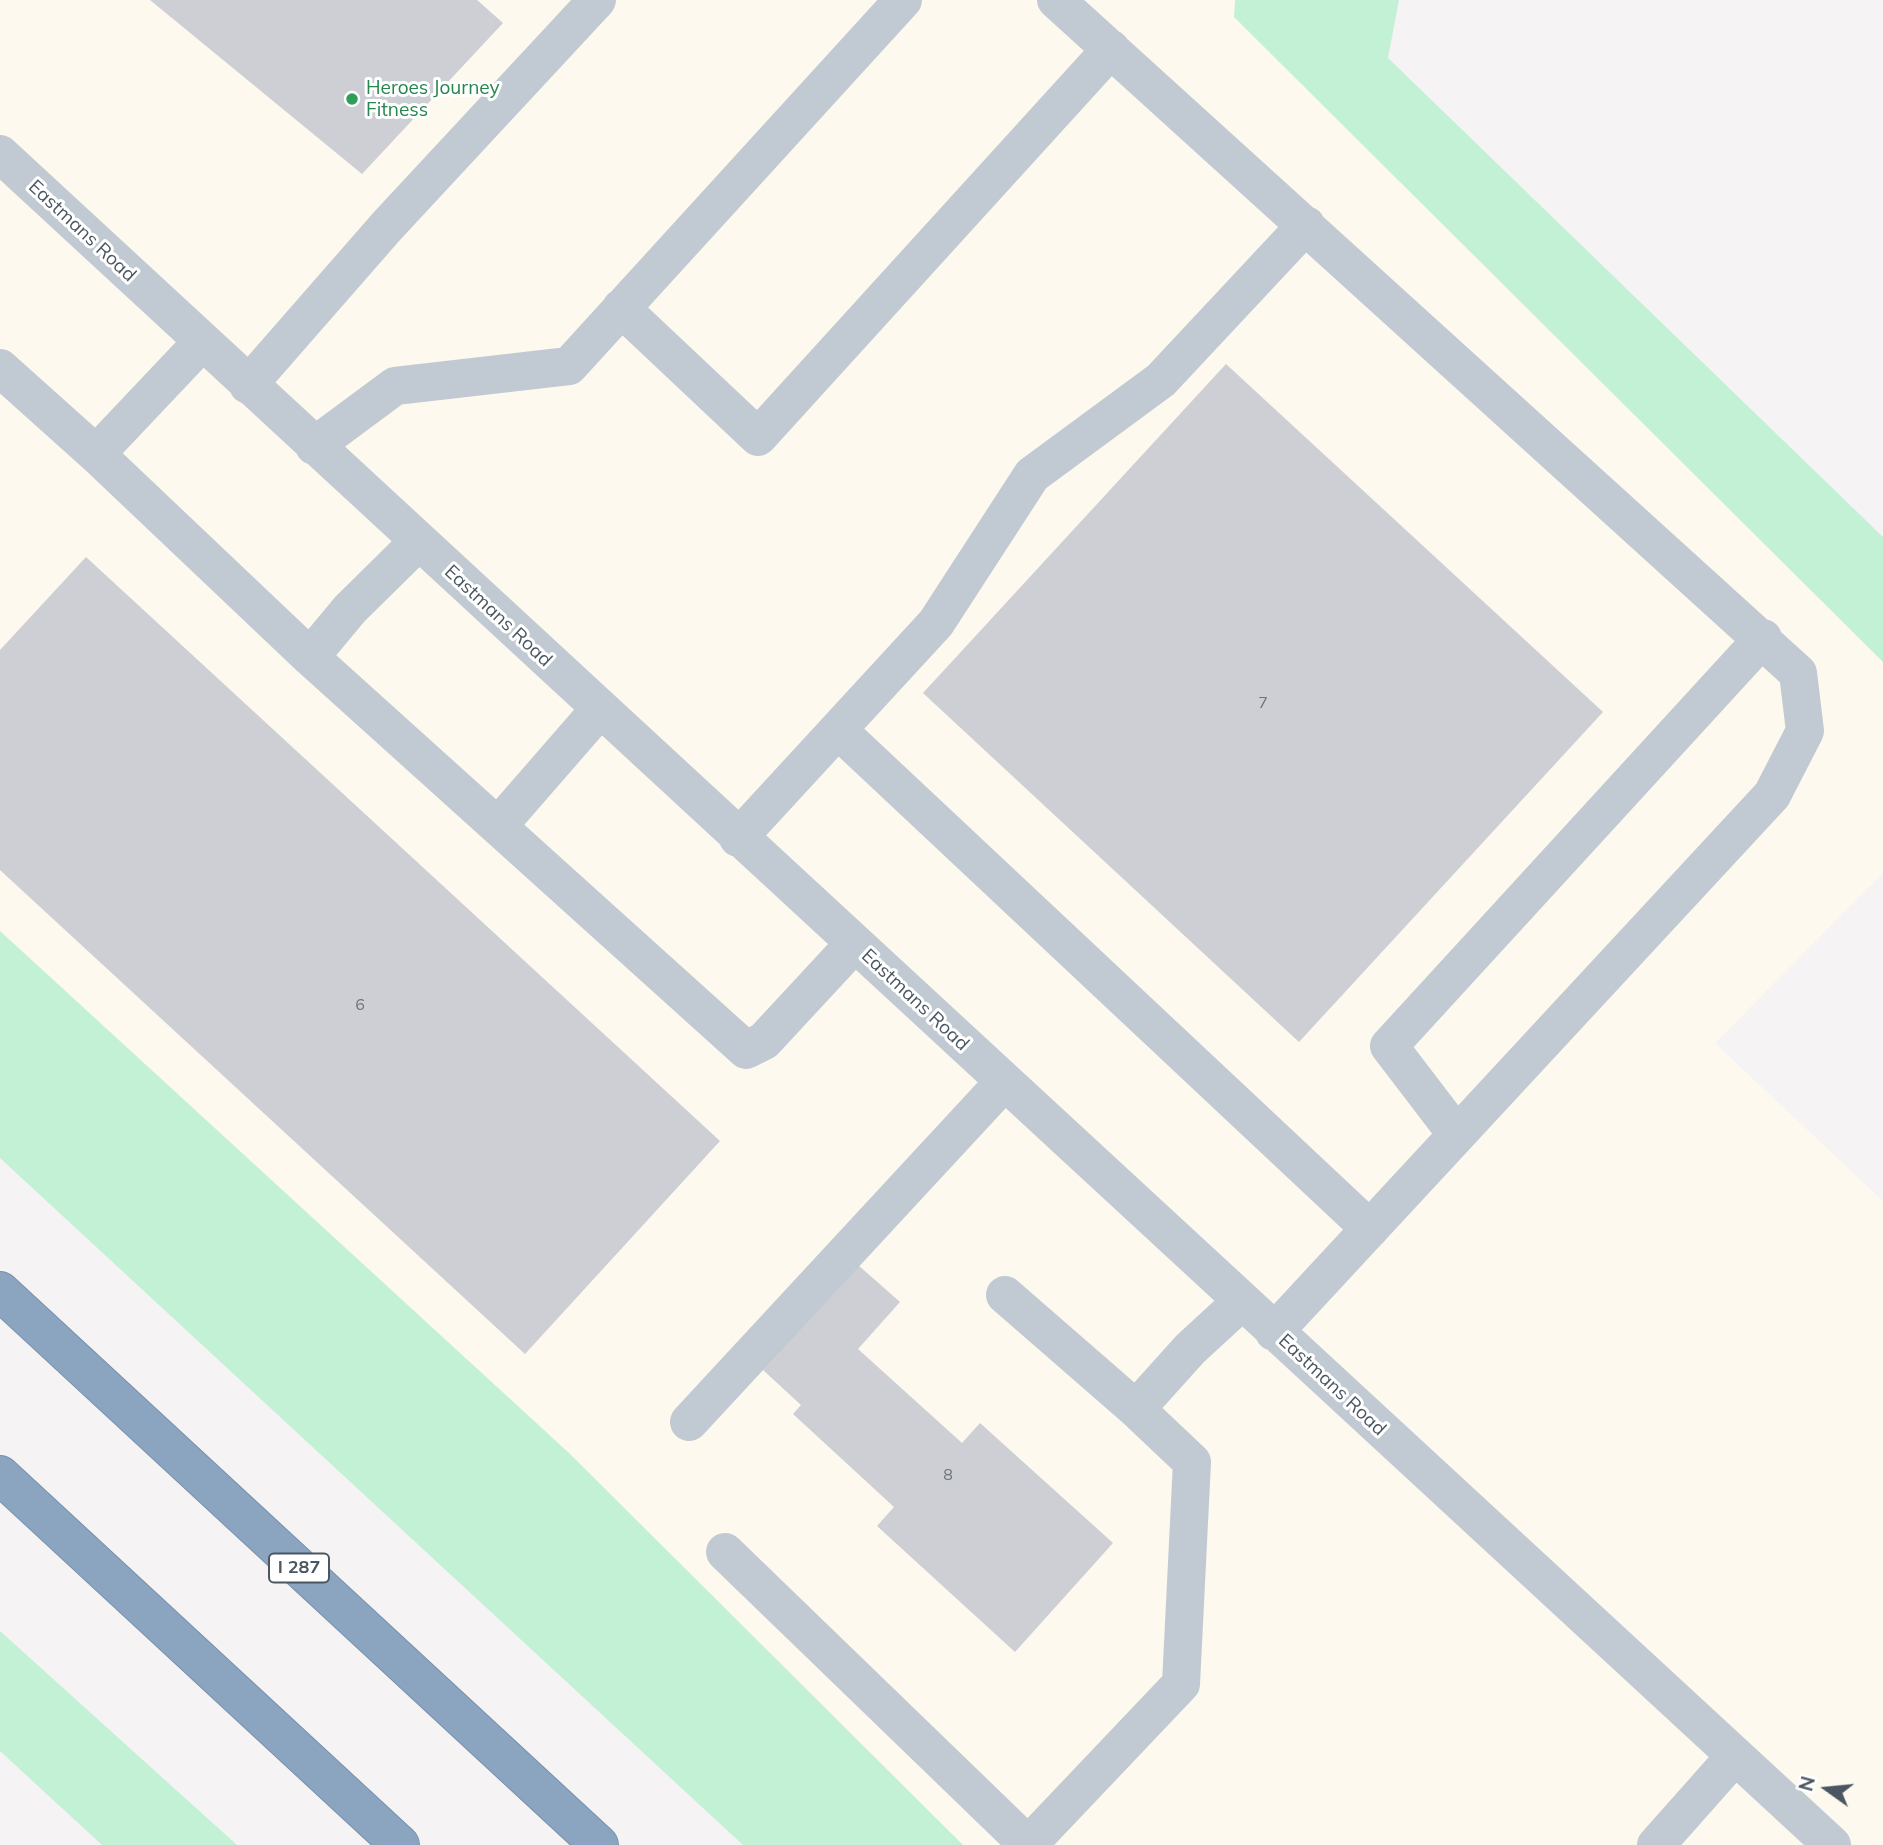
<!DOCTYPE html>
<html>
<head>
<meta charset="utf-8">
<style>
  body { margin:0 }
  #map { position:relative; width:1883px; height:1845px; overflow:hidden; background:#f5f3f3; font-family:Mulish,sans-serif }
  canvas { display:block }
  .north { position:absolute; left:1792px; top:1754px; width:70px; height:70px; -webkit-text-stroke:5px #fff; paint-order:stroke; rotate:285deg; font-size:19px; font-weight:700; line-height:28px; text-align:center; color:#4a5661 }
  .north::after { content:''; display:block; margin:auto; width:24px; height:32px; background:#4a5661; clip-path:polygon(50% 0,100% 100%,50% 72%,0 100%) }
</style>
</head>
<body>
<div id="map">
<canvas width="1883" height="1845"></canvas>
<div class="north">N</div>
</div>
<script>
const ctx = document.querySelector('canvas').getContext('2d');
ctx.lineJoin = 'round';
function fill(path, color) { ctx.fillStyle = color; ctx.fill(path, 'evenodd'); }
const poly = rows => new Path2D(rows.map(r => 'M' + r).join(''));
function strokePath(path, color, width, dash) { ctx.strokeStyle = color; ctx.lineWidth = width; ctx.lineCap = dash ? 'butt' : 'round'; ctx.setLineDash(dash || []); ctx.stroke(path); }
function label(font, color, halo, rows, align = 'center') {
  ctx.font = font + ' Mulish,sans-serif'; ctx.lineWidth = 6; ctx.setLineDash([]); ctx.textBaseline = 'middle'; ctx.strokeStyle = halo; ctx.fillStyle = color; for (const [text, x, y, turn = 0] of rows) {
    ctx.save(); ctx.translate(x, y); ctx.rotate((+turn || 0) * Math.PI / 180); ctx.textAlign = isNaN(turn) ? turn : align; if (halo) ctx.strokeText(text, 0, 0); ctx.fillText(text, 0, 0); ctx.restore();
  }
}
fill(poly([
  [0,0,1235,0,1235,18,1883,662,1883,873,1715,1043,1883,1201,1883,1845,963,1845,569,1453,0,931]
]), '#fdf9ef');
fill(poly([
  [1235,0,1399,0,1388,58,1883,537,1883,662,1234,17],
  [0,931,569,1453,963,1845,743,1845,0,1158],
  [0,1631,237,1845,102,1845,0,1751]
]), '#c3f1d5');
fill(poly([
  [150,0,477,0,503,23,362,174],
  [1226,364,1603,712,1299,1042,923,693],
  [86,557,720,1141,525,1354,0,870,0,650],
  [858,1265,900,1302,858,1349,962,1443,980,1423,1113,1543,1015,1652,877,1526,894,1507,793,1414,801,1405,763,1370]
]), '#cdcfd5');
const highway = poly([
  [0,1291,599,1845],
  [0,1475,400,1845]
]);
strokePath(highway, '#7690ad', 40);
strokePath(poly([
  [1056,0,1798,673,1805,731,1772,795,1274,1332],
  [0,154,1832,1845],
  [621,308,758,437,1111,49],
  [202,342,96,454,310,657,746,1050,764,1041,854,944],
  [0,368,96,454],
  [248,385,387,226,597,0],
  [314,446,395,386,569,366,903,0],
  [310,657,350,609,418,542],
  [838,730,1370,1229],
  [498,826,599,710],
  [738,838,936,623,1032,475,1161,380,1306,225],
  [1457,1135,1389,1046,1763,638],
  [1005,1295,1136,1409,1190,1349,1241,1302],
  [689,1422,1004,1082],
  [725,1552,1028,1845],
  [1028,1845,1181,1684,1192,1462,1136,1409],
  [1656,1845,1735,1756]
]), '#c1cad2', 38);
strokePath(highway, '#8ba5c1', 38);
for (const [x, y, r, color] of [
  [352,99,7,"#2e9e5b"]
]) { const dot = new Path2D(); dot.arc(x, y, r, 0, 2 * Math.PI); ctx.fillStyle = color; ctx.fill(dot); strokePath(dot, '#fff', 2.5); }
label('16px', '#6b747e', null, [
  ["7",1263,703],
  ["6",360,1005],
  ["8",948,1475]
]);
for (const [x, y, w] of [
  [299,1568,60]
]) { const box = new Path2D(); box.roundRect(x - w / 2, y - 14.5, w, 29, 5); ctx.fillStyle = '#fff'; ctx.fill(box); strokePath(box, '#4a5661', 2); }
label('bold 18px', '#4a5661', null, [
  ["I 287",299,1568]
]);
label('19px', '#27864d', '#fff', [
  ["Heroes Journey",366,88],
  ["Fitness",366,110]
], 'left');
label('19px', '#4a5661', '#fff', [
  ["Eastmans Road",82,231,43],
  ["Eastmans Road",498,616,43],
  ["Eastmans Road",915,1000,43],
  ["Eastmans Road",1332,1385,43]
]);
</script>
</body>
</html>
